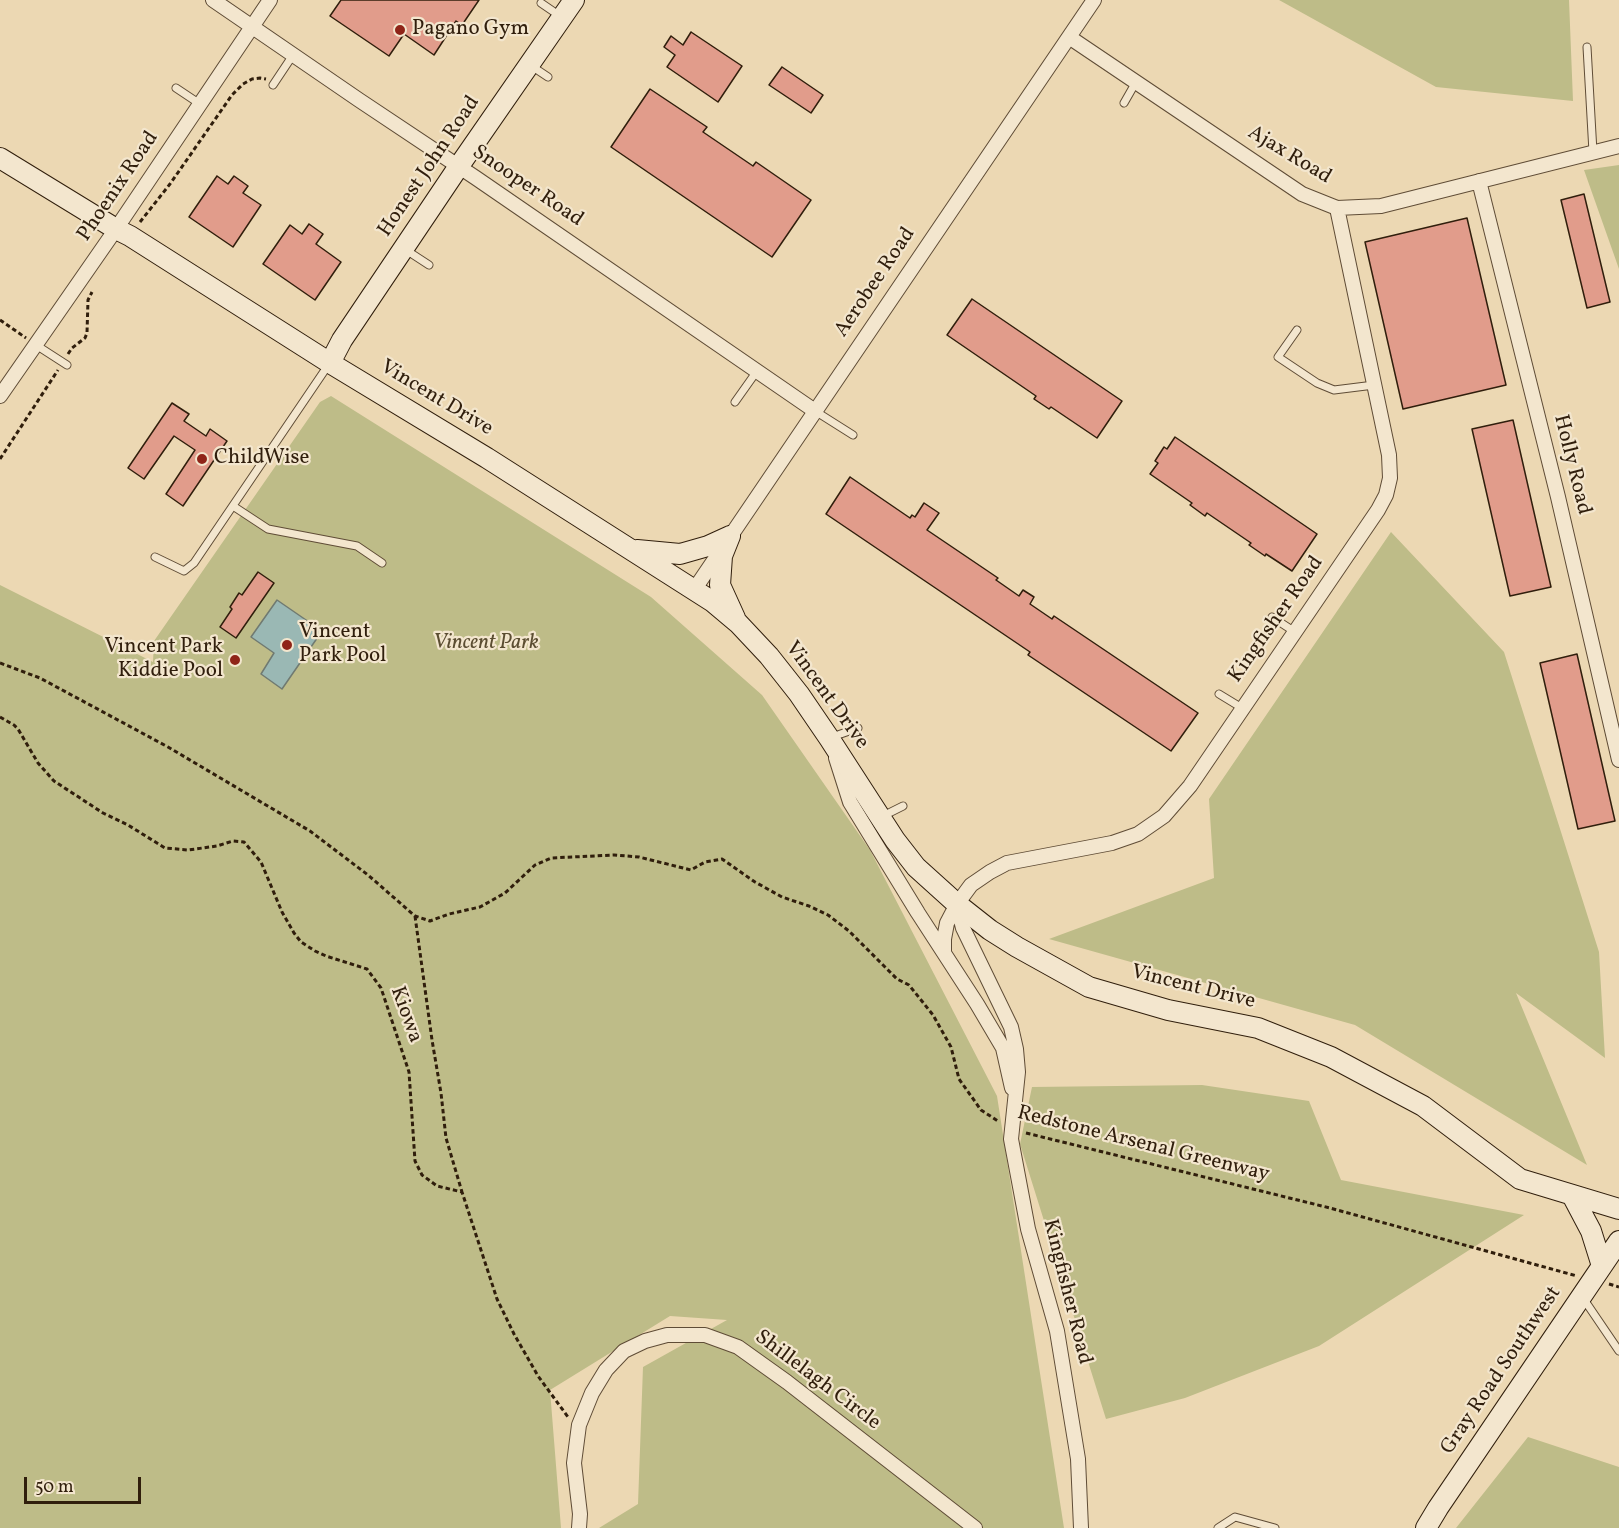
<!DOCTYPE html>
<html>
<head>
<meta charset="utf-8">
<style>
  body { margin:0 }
  #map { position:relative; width:1619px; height:1528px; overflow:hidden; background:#ecd8b3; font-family:Vollkorn,serif }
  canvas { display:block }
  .scale { position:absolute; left:24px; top:1477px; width:117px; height:27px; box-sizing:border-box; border:3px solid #301e0c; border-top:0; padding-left:8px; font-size:18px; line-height:21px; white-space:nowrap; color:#301e0c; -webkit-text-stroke:4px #f3e6ce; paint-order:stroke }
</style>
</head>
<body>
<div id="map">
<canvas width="1619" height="1528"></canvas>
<div class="scale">50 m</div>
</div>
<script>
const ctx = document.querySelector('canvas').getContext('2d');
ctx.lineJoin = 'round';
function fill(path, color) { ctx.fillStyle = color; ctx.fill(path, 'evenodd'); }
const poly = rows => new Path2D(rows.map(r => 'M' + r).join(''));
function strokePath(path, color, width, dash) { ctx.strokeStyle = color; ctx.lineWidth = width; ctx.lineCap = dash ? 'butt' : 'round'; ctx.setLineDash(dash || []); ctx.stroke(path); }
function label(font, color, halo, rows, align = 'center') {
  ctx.font = font + ' Vollkorn,serif'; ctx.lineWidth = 4.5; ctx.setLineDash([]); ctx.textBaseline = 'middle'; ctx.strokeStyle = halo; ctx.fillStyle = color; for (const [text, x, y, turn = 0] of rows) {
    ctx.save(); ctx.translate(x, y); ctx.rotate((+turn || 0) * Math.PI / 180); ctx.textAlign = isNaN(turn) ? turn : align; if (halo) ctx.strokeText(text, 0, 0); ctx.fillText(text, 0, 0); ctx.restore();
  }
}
fill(poly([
  [1279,0,1569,0,1573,101,1436,87],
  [1619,165,1619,269,1584,170],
  [331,396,651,597,762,695,870,850,997,1096,1064,1528,599,1528,638,1504,643,1367,727,1320,670,1316,550,1390,561,1528,0,1528,0,585,153,662,154,641,320,402],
  [1391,532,1504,652,1599,952,1605,1058,1516,993,1587,1165,1355,1025,1049,939,1214,878,1209,799],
  [1202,1085,1309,1101,1341,1180,1524,1215,1319,1346,1185,1398,1106,1419,1020,1144,1032,1087],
  [1528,1437,1619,1467,1619,1528,1456,1528]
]), '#bebc88');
const water = poly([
  [277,600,322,631,282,689,261,674,274,653,251,637,277,600]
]);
fill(water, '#9ab8b4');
strokePath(water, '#707a71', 1.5);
const building = poly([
  [341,0,479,0,462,25,456,21,434,55,404,34,389,56,330,16,341,0],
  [691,32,742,66,718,102,667,67,675,55,664,47,671,36,683,45,691,32],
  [782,67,823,95,811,113,769,85,782,67],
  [650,89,707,127,703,132,753,166,756,162,811,200,772,257,611,147,650,89],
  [217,176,228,184,234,176,248,186,243,193,261,205,233,247,189,217,217,176],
  [1584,194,1610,302,1587,308,1561,200,1584,194],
  [1467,218,1506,385,1403,409,1365,242,1467,218],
  [309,224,323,234,316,244,341,262,315,300,263,264,290,225,302,234,309,224],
  [972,299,1122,401,1097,438,1051,407,1049,409,1034,399,1036,396,947,335,972,299],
  [172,403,189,414,184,421,206,436,210,429,227,441,183,506,166,494,195,450,174,436,144,479,128,468,172,403],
  [1513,420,1551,587,1510,596,1472,429,1513,420],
  [1175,437,1317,534,1292,571,1266,554,1265,556,1249,545,1251,543,1207,513,1205,516,1190,505,1192,503,1150,474,1158,463,1155,461,1164,447,1167,449,1175,437],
  [850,477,910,518,912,515,915,517,924,503,939,513,927,530,998,578,996,580,1019,596,1023,590,1034,597,1030,604,1052,619,1054,616,1198,713,1171,751,1028,655,1030,652,826,514,850,477],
  [258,572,274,583,236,638,220,627,232,609,230,607,239,593,242,595,258,572],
  [1577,654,1615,821,1578,829,1540,663,1577,654]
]);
fill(building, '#e19c8b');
strokePath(building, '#301e0c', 1.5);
const lane = poly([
  [541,3,560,16],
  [1587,47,1593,152],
  [530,65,548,77],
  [273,85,293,55],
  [176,88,200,104],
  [1124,103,1136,82],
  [406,250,429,265],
  [1297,330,1278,357,1317,383,1334,390,1374,385],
  [36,345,67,365],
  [735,402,757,371],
  [815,411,853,435],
  [233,506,268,529,357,546,382,563],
  [155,557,184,571,194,563,329,364],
  [1272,617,1295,632],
  [1219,694,1242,708],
  [832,737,858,728],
  [881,817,903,806],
  [1583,1298,1619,1351],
  [1218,1528,1235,1517,1275,1528]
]);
const street = poly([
  [213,0,359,100,476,178,815,411],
  [1069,37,1302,194,1337,208,1381,206,1619,146],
  [1479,181,1558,497,1619,760],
  [0,396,116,229,270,0],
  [694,590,1094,0],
  [836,758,850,802,918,913,977,1004,1003,1048,1012,1088],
  [957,904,963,928,1011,1027,1016,1049,1018,1072,1011,1139,1028,1229,1057,1331,1078,1459,1081,1528],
  [944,952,944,939,947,923,957,904,971,885,990,872,1007,863,1112,843,1138,834,1164,816,1190,786,1378,510,1386,495,1390,478,1389,455,1337,208],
  [579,1528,580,1514,574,1463,579,1425,592,1393,606,1370,624,1351,645,1341,667,1335,705,1335,738,1347,787,1382,975,1528]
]);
const secondary = poly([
  [0,158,116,229,130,236,330,363,487,458,713,602,738,623,769,656,799,694,829,738,895,840,916,867,957,904,990,930,1017,947,1089,987,1168,1010,1258,1028,1331,1057,1423,1106,1520,1179,1619,1209],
  [330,363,342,340,459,166,574,0],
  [730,536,722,556,720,585,735,618],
  [637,550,680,554,708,546,730,536],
  [1572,1195,1591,1231,1602,1266],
  [1426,1528,1438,1508,1619,1241]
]);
strokePath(lane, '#5f4c36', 9);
strokePath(street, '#5f4c36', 16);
strokePath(secondary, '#301e0c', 22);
strokePath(poly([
  [140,222,170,184,232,95,243,84,252,79,260,78,266,79],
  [0,320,26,338],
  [68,354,72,348,85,338,87,333,88,300,92,292],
  [0,459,58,370],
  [0,663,40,678,168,747,310,831,368,875,415,916,430,921,449,914,480,907,505,893,535,865,551,858,614,855,639,857,691,870,705,862,722,859,755,882,782,897,809,906,828,915,849,931,897,979,909,985,933,1015,951,1047,959,1079,981,1110,998,1121],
  [0,717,14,725,18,729,38,763,54,781,103,813,128,825,165,848,188,850,217,846,233,841,244,842,261,862,282,912,294,933,301,942,315,951,326,956,367,969,381,988,409,1072,415,1161,422,1175,437,1186,462,1192,497,1299,514,1334,538,1376,568,1417],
  [415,916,432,1040,441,1093,446,1138,462,1192],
  [1026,1133,1330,1208,1577,1276],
  [1609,1284,1619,1287]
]), '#301e0c', 3, [4.5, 3]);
strokePath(lane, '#f3e6ce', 7);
strokePath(street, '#f3e6ce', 14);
strokePath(secondary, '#f3e6ce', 20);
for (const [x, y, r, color] of [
  [400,30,6,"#8f2418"],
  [202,459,6,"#8f2418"],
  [287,645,6,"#8f2418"],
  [235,660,6,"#8f2418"]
]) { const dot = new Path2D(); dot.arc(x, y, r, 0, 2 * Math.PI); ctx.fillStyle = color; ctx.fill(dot); strokePath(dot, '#f3e6ce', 2); }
label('21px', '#301e0c', '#f3e6ce', [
  ["Pagano Gym",412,30],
  ["ChildWise",214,459],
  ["Vincent",299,633],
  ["Park Pool",299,657],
  ["Vincent Park",223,648,"right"],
  ["Kiddie Pool",223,672,"right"]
], 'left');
label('21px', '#301e0c', '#f3e6ce', [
  ["Ajax Road",1289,156,31],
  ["Honest John Road",430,167,-56],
  ["Phoenix Road",119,187,-56],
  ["Snooper Road",527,187,34],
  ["Aerobee Road",876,283,-56],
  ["Vincent Drive",436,399,31],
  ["Holly Road",1571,465,76],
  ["Kingfisher Road",1277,620,-55],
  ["Vincent Drive",826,696,54],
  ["Vincent Drive",1193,988,14],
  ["Kiowa",405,1015,70],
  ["Redstone Arsenal Greenway",1143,1145,14],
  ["Kingfisher Road",1066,1292,76],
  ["Gray Road Southwest",1502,1371,-56],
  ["Shillelagh Circle",817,1381,37]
]);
label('italic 21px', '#5b4d31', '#f3e6ce', [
  ["Vincent Park",486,644]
]);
</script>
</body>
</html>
